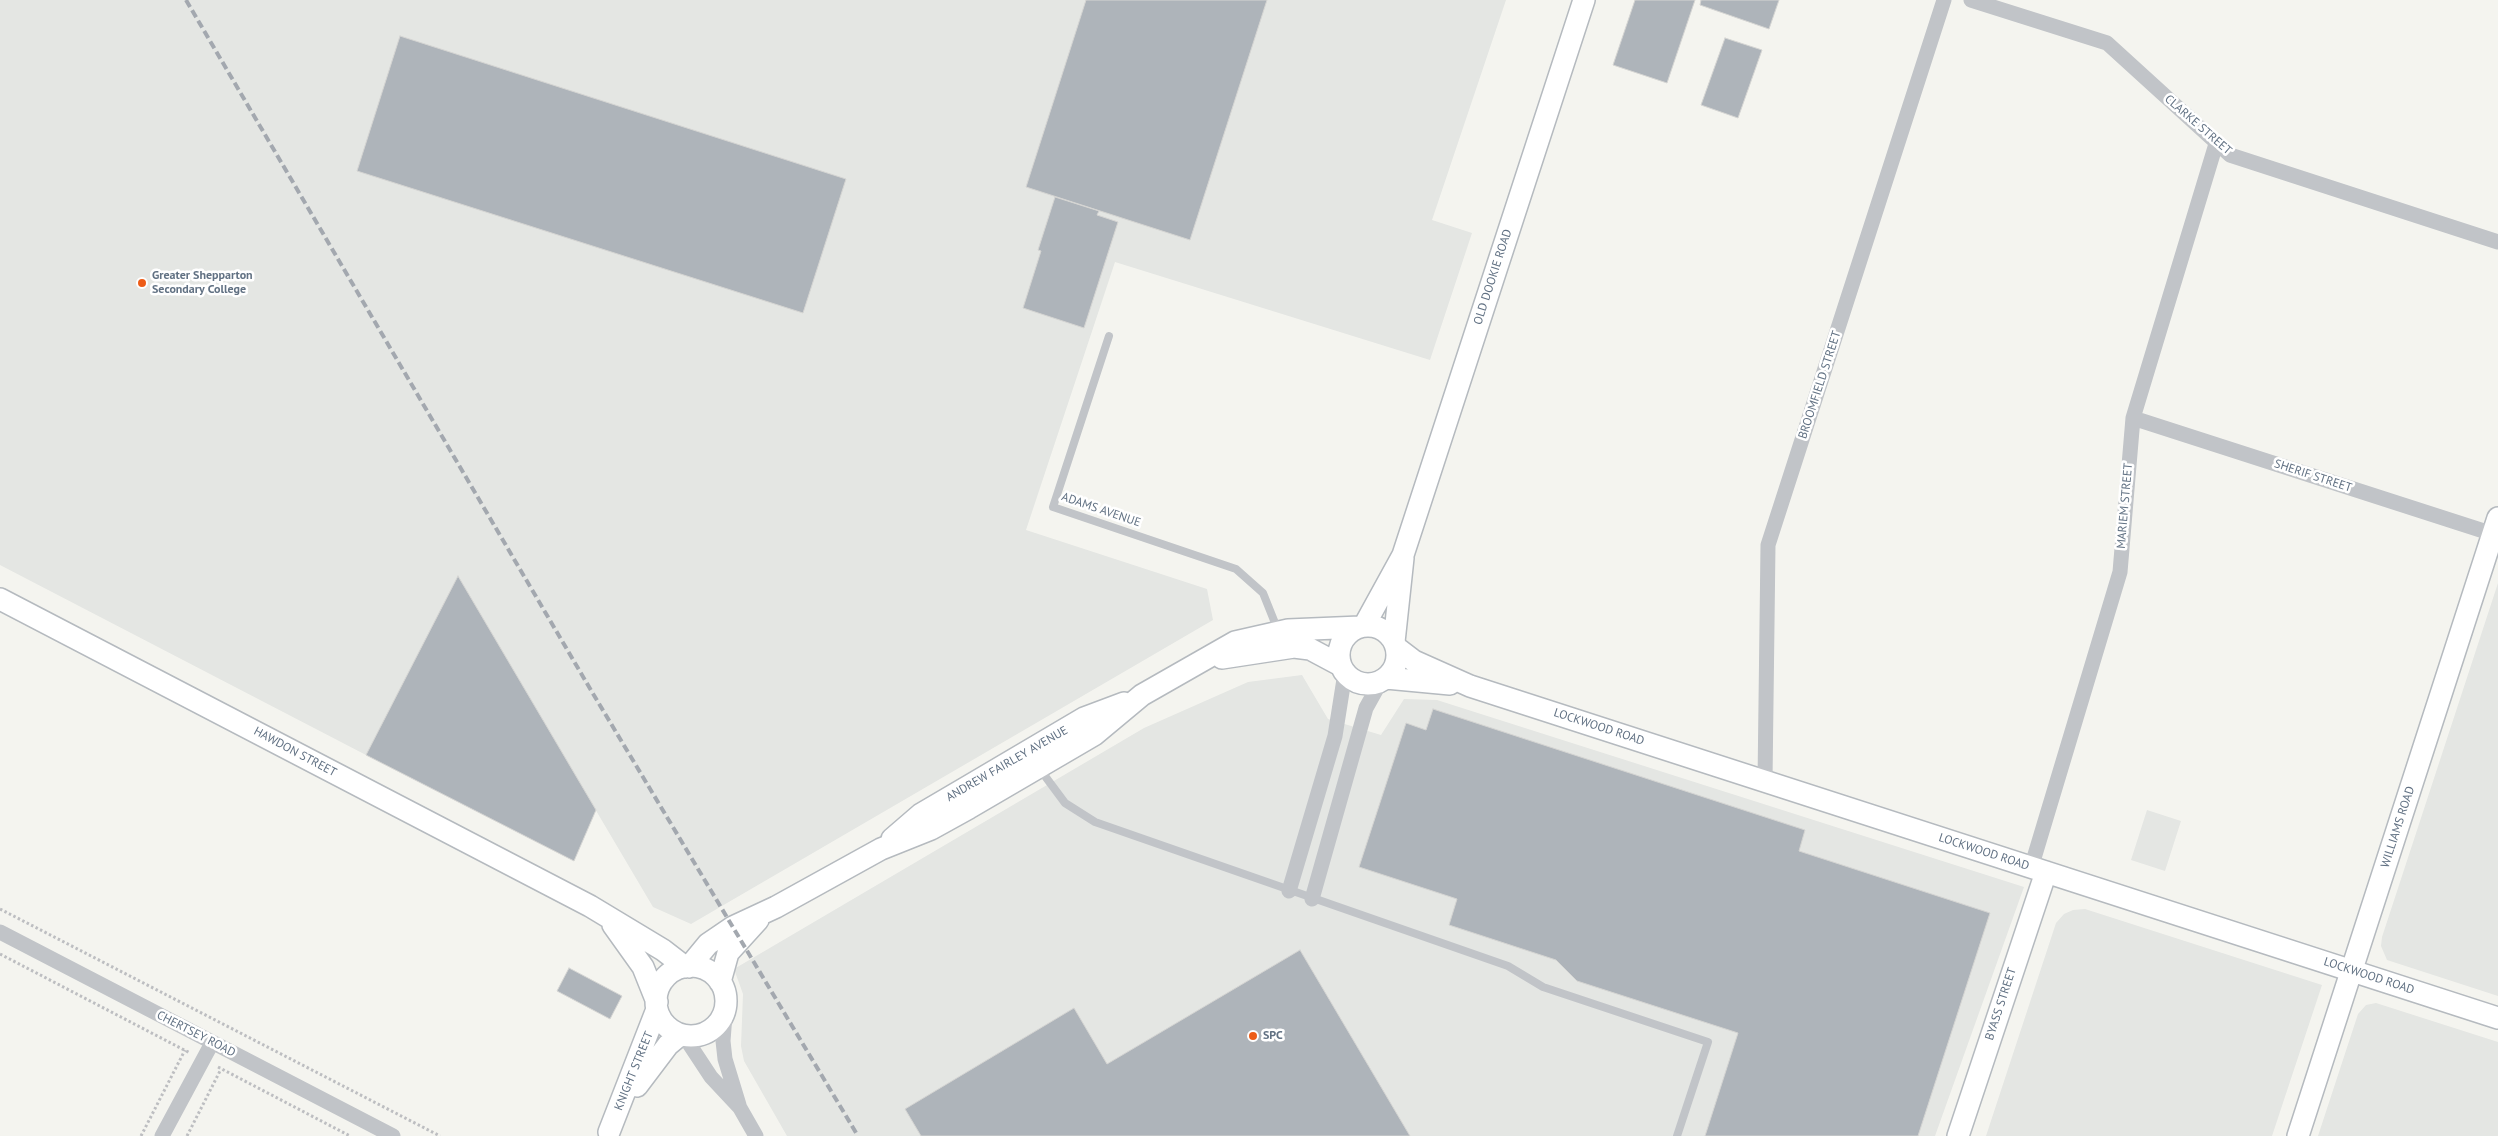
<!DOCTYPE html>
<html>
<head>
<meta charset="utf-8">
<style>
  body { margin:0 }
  canvas { display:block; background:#f4f4ef }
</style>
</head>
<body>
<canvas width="2498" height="1136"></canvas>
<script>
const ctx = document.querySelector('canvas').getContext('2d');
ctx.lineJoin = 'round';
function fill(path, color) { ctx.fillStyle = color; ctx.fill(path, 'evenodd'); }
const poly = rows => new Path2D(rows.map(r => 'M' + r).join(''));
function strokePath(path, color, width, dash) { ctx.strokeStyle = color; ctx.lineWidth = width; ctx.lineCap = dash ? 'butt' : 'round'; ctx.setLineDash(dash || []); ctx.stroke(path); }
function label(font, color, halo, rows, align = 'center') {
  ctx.font = font + ' "PT Sans",sans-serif'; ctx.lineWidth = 5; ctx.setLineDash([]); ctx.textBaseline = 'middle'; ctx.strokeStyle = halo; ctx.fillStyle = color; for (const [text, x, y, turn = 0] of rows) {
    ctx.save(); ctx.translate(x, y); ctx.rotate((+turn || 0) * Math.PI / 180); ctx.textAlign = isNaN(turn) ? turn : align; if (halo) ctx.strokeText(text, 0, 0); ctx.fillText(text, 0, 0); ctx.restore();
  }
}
fill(poly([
  [0,0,1506,0,1432,220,1472,233,1430,360,1115,262,1026,530,1207,589,1213,620,691,924,653,907,458,577,366,755,0,565],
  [2498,583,2498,996,2387,960,2381,946,2382,937],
  [1302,675,1328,719,1381,735,1404,699,1437,700,2024,887,1935,1136,787,1136,744,1061,741,1046,743,994,734,969,1144,728,1248,682],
  [2147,810,2181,821,2165,871,2131,860],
  [2085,909,2322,985,2272,1136,1986,1136,2056,923,2064,914,2073,910],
  [2376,1003,2498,1042,2498,1136,2318,1136,2358,1014,2366,1005]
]), '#e4e6e3');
const building = poly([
  [1086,0,1267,0,1190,240,1026,187,1086,0],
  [1635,0,1695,0,1667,83,1613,65,1635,0],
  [1701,0,1779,0,1769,29,1700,5,1701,0],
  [400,36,846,179,803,313,357,171,400,36],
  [1725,38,1762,50,1738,118,1701,105,1725,38],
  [1055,197,1099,211,1097,215,1118,222,1084,328,1023,308,1041,251,1038,250,1055,197],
  [458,576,596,810,574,861,366,755,458,576],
  [1433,709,1805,830,1799,851,1990,913,1918,1136,1705,1136,1738,1033,1577,981,1556,960,1449,925,1457,899,1359,867,1406,723,1426,730,1433,709],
  [1300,950,1410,1136,921,1136,905,1109,1074,1008,1107,1064,1300,950],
  [569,968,622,996,610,1019,557,991,569,968]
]);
fill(building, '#aeb4ba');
strokePath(building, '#d5d5d3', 1);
const secondary = poly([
  [0,599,590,906,663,950,685,967],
  '1339 655a29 29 0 1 1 58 0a29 29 0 1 1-58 0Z',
  [1364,626,1403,555,1584,0],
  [1394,642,1403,558],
  [1397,648,1414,661,1470,686,2498,1018],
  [1222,658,1294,647,1310,649,1340,665],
  [1386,678,1450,684],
  [892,839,921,814,967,787,1084,718,1124,703],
  [613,925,643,967,657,1002],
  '656 1001a35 35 0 1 1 70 0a35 35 0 1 1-70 0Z',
  [689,967,708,944,733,927,776,907,881,849,931,829,969,808,1094,735,1142,695,1235,642,1288,630,1360,627],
  [720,982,728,953,758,920],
  [637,1086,668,1045,680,1035],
  [609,1132,657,1009],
  [1958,1136,2046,872],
  [2298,1136,2498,518]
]);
strokePath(secondary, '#b5babf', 24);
strokePath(poly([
  [0,909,440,1136],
  [0,954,190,1053],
  [218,1067,350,1136],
  [141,1136,185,1050],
  [187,1136,221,1069]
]), '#bdbec1', 3, [2.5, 2.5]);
strokePath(poly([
  [1109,336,1053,507,1236,569,1263,593,1275,623,1274,630],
  [1039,768,1065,803,1095,822,1508,966,1543,987,1708,1042,1677,1136]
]), '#c1c4c8', 8);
strokePath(poly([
  [1971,0,2107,43,2230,155,2498,242],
  [2133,418,2493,534],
  [1765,781,1768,545,1944,0],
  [2031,868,2120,572,2133,418,2216,144],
  [1289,891,1335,736,1345,673],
  [1312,899,1366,708,1381,681],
  [0,932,393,1136],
  [726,1002,723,1041,725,1059,739,1105],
  [684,1036,711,1077,740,1108,756,1136],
  [162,1136,212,1043]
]), '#c1c4c8', 15);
strokePath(secondary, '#fff', 21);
strokePath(poly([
  [186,0,592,692,858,1136]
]), '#a3a8af', 4, [8, 4]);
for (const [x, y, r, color] of [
  [142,283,5,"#ed5c17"],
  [1253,1036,5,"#ed5c17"]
]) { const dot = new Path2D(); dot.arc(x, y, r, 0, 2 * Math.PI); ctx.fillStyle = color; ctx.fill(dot); strokePath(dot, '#fff', 2); }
label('12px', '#617183', '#fff', [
  ["CLARKE STREET",2198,125,41],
  ["OLD DOOKIE ROAD",1493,277,-72],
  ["BROOMFIELD STREET",1820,385,-72],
  ["SHERIF STREET",2313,476,18],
  ["MARIEM STREET",2125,506,-85],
  ["ADAMS AVENUE",1101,510,19],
  ["LOCKWOOD ROAD",1599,727,18],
  ["HAWDON STREET",295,752,28],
  ["ANDREW FAIRLEY AVENUE",1007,764,-30],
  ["WILLIAMS ROAD",2398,827,-72],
  ["LOCKWOOD ROAD",1984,852,18],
  ["LOCKWOOD ROAD",2369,976,18],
  ["BYASS STREET",2001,1004,-72],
  ["CHERTSEY ROAD",196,1034,27],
  ["KNIGHT STREET",634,1071,-68]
]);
label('bold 12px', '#617183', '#fff', [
  ["Greater Shepparton",152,276],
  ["Secondary College",152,290],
  ["SPC",1263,1036]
], 'left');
</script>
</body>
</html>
